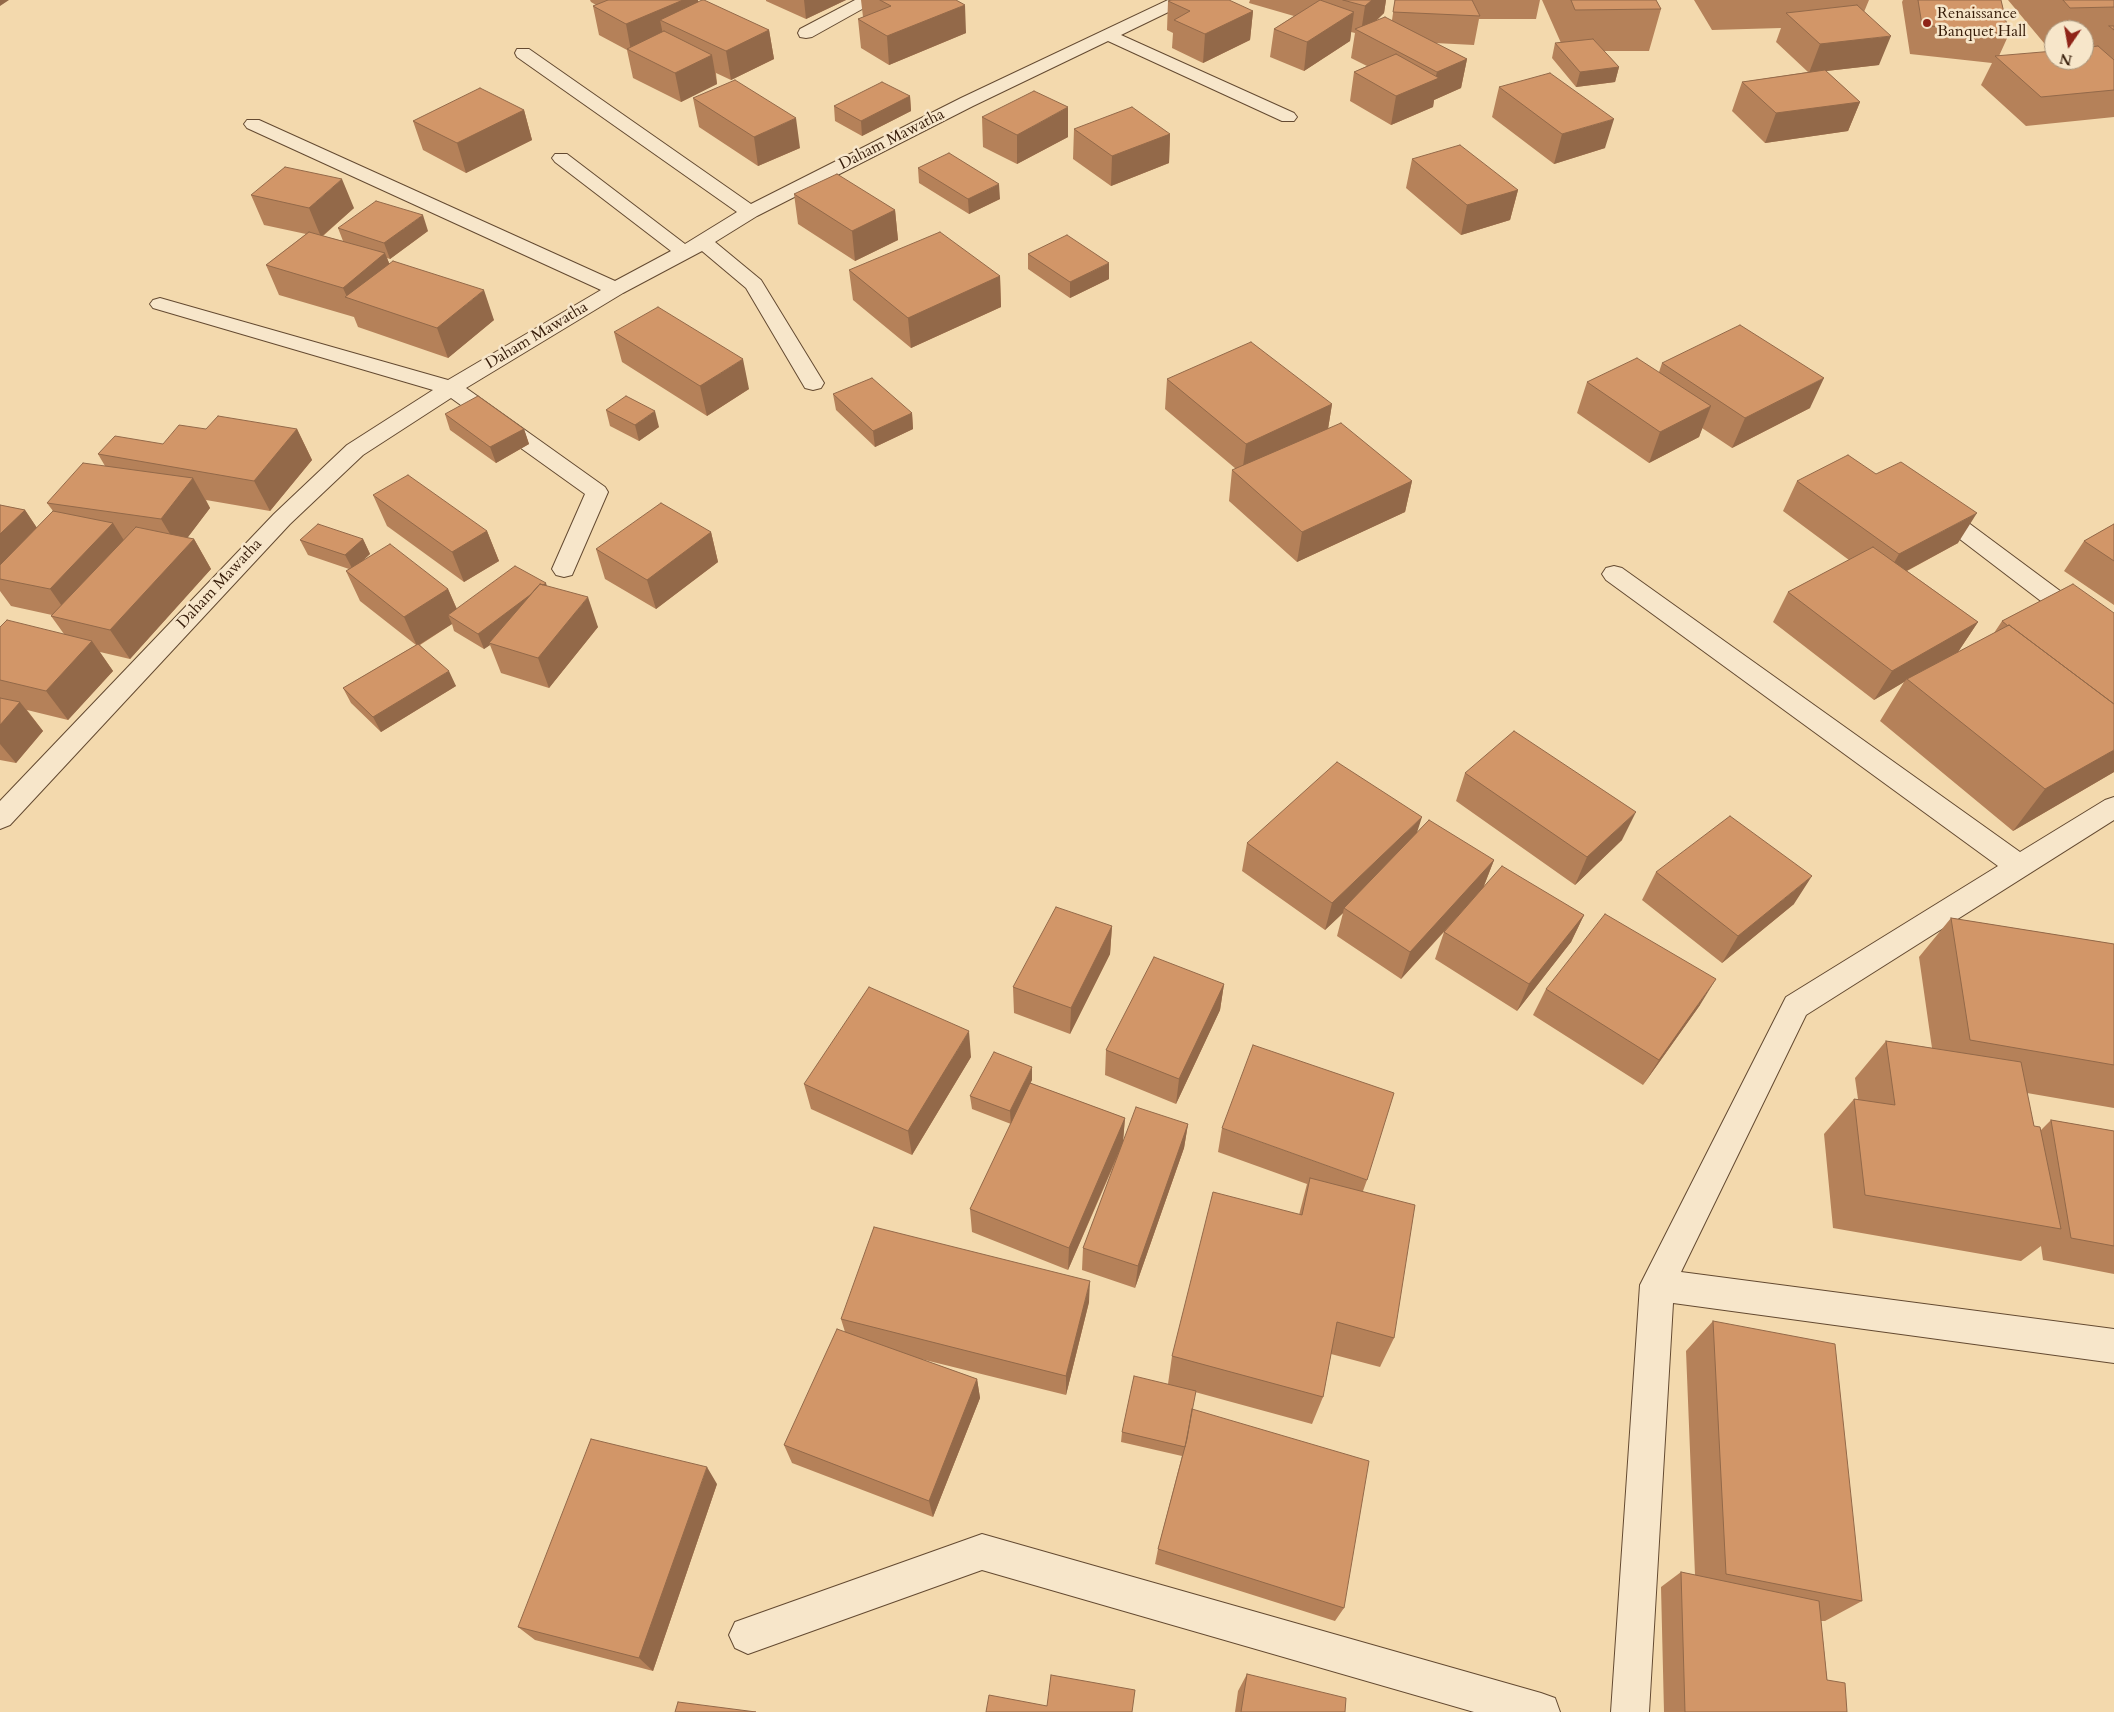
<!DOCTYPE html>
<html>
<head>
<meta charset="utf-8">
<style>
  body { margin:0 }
  #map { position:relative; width:2114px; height:1712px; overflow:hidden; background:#f3d9ad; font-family:Cardo,serif }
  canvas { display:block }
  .north { position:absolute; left:2044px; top:20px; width:50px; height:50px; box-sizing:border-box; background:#f7e6ca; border:1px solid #a9957c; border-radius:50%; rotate:192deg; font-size:14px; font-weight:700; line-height:20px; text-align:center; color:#351b08 }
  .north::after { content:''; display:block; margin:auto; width:18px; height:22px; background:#8f2418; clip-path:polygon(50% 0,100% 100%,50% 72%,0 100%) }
</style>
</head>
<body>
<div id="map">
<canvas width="2114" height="1712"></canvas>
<div class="north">N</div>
</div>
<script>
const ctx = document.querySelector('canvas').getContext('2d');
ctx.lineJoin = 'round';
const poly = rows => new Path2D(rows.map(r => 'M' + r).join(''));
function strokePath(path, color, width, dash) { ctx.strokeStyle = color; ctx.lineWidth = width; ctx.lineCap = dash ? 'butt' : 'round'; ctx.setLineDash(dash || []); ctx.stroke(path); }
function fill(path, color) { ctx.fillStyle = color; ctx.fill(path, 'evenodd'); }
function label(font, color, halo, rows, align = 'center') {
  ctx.font = font + ' Cardo,serif'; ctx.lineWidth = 5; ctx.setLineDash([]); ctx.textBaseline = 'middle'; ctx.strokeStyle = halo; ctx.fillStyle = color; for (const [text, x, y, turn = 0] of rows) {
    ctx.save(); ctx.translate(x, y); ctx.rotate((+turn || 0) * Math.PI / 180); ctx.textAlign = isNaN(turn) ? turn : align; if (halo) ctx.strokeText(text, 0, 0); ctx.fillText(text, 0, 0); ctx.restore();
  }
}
const minor = poly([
  [855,0,875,0,873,3,812,37,806,38,800,37,798,33,800,29,855,0],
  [1168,0,1189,0,1187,3,1121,35,1294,113,1297,117,1294,121,1282,121,1108,41,973,106,757,216,715,242,761,280,824,383,821,388,813,390,805,388,746,288,702,251,623,293,466,388,605,487,608,492,572,575,564,577,556,575,552,569,585,494,451,398,363,455,290,524,10,825,0,829,0,801,274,514,347,445,433,390,153,308,150,304,153,300,160,298,167,300,448,380,601,290,247,128,244,124,247,120,259,120,615,281,671,251,555,162,552,158,555,154,567,154,685,244,737,212,517,57,515,53,517,49,529,49,751,204,961,98,1168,0],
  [1935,501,1943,504,2114,631,2114,653,2105,650,1927,514,1924,509,1927,504,1935,501],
  [1614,566,1622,568,2020,852,2105,800,2114,797,2114,820,1806,1015,1681,1272,2114,1329,2114,1363,1673,1303,1649,1712,1611,1712,1640,1285,1786,997,1998,866,1606,580,1602,574,1606,568,1614,566],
  [982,1534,1541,1693,1555,1698,1560,1712,1474,1712,982,1570,748,1654,735,1648,729,1635,735,1622,982,1534]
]);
strokePath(minor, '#644a31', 2);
fill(minor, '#f7e6ca');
fill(poly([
  [590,0,698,0,698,2,769,30,774,59,731,80,716,73,717,84,681,102,633,78,627,50,599,35,593,6,596,5,591,2],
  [766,0,846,0,806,19,766,1],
  [861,0,956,0,966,33,889,65,861,48,858,19,863,17],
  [1250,0,1386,0,1384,13,1376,21,1392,20,1395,0,1540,0,1536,19,1479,19,1474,45,1435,43,1467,59,1461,88,1434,100,1433,107,1391,125,1350,101,1354,72,1367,66,1351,58,1355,33,1351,32,1350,41,1304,71,1270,57,1274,29,1294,16,1249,3],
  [1542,0,1656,0,1661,9,1649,51,1604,51,1619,67,1615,82,1576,87,1552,58,1555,43,1561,43],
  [1694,0,1869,0,1864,12,1879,65,1826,71,1860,102,1848,131,1765,143,1732,111,1742,82,1808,72,1776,42,1781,28,1712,30],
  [1903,0,2001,0,2009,34,1999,56,2084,60,2084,30,2054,30,2054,49,2049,49,2008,0,2114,0,2114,117,2026,126,1981,85,1992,63,1910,54,1902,2],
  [1168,1,1253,11,1250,40,1203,63,1172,48,1173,33,1167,30],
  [1499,87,1605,148,1554,164,1492,117],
  [910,96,911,111,862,136,835,121,834,106],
  [693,98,800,148,758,166,699,127],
  [524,110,532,140,466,173,423,150,413,121],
  [982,117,1068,137,1017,164,983,147],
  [1074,129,1170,134,1169,163,1111,186,1073,159],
  [1412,159,1518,190,1510,220,1461,235,1406,188],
  [918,168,1000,199,969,214,919,183],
  [794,194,895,210,898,240,855,261,798,224],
  [251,195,354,208,323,236,343,241,338,228,428,231,390,259,387,258,389,263,494,320,448,358,358,327,354,317,279,295,266,265,306,234,264,225],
  [1028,254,1109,279,1070,298,1028,269],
  [849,270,1000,276,1001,307,911,348,853,300],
  [614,332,749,389,707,416,622,362],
  [1662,363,1810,408,1732,448,1702,428,1699,437,1649,463,1577,413,1587,382,1659,372],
  [1167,379,1332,404,1328,429,1412,481,1405,512,1297,562,1229,501,1232,470,1236,469,1165,409],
  [833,394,912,413,913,429,875,447,836,410],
  [606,410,659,427,639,441,610,426],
  [445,414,524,429,529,444,496,463,450,430],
  [206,429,297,429,312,460,270,511,206,500,210,508,187,538,194,539,211,569,130,659,100,652,113,671,68,720,27,710,43,731,16,763,0,760,0,627,64,634,51,616,52,615,11,606,0,591,0,505,25,510,37,528,53,511,47,503,105,466,98,454,163,444],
  [1797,481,1958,543,1907,571,1978,622,1958,652,1994,633,2002,621,2073,584,2114,772,2013,831,1880,721,1904,682,1874,700,1773,622,1788,592,1849,560,1783,511],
  [373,495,487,531,499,561,464,582,387,526],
  [2114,524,2114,605,2064,571,2084,541],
  [711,532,718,562,656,609,605,579,596,549],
  [363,539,370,554,363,560,448,589,457,609,546,583,546,586,598,627,549,688,501,673,490,645,484,649,454,631,452,624,420,645,456,686,381,732,351,703,343,688,416,645,360,601,346,571,349,569,308,555,300,540],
  [1465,773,1622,840,1575,885,1456,801],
  [1417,832,1494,860,1484,886,1584,915,1571,942,1517,1011,1435,959,1444,932,1454,921,1401,979,1337,936,1343,913,1325,930,1242,871,1247,843],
  [1656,872,1794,904,1722,963,1642,900],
  [1951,918,2114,944,2114,1108,2027,1093,2034,1126,2041,1130,2051,1120,2114,1131,2114,1274,2043,1260,2041,1246,2021,1261,1833,1228,1824,1134,1854,1099,1858,1099,1855,1078,1886,1041,1932,1048,1919,957],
  [1112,926,1110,954,1070,1034,1014,1013,1013,987],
  [1224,984,1220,1010,1176,1104,1105,1075,1106,1050],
  [1546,989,1700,1005,1643,1085,1533,1015],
  [971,1057,912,1155,811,1109,804,1084],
  [1032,1080,1030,1083,1125,1118,1123,1140,1188,1124,1184,1148,1135,1288,1082,1270,1083,1248,1117,1158,1068,1270,972,1232,970,1209,1011,1124,972,1109,970,1096],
  [1222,1128,1367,1180,1363,1191,1394,1338,1380,1367,1331,1354,1323,1397,1312,1424,1195,1392,1192,1410,1344,1608,1335,1621,1155,1564,1158,1549,1182,1456,1121,1442,1122,1432,1168,1384,1172,1356,1299,1215,1307,1184,1218,1152],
  [1089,1302,1066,1395,921,1359,977,1379,980,1398,933,1517,792,1463,784,1445,845,1332,841,1319],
  [1713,1321,1862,1601,1825,1621,1821,1621,1827,1680,1847,1712,1664,1712,1661,1587,1681,1572,1695,1575,1686,1351],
  [717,1484,653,1671,535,1640,518,1627],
  [1247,1674,1345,1712,1235,1712,1238,1691]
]), '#b58159');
fill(poly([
  [0,0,9,0,0,6],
  [683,0,698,0,702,23,660,20,664,39,631,51,626,24],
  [804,0,846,0,806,19],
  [1372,0,1386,0,1384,13,1363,33,1361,32,1365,6],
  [965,5,966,33,889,65,887,36],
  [1253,11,1250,40,1203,63,1205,34],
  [1354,12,1350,41,1304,71,1307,42],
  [769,30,774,59,731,80,726,51],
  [1891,36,1879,65,1809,73,1820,44],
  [712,55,717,84,681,102,675,73],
  [1467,59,1461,88,1434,100,1433,107,1391,125,1396,96,1435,79,1437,72],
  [1619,67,1615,82,1576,87,1580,72],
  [910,96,911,111,862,136,861,121],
  [1860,102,1848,131,1765,143,1776,113],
  [1068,107,1068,137,1017,164,1017,135],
  [524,110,532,140,466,173,457,143],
  [796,118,800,148,758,166,754,137],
  [1614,119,1605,148,1554,164,1562,134],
  [1170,134,1169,163,1111,186,1112,156],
  [342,179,354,208,321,237,309,208],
  [999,184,1000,199,969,214,968,199],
  [1518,190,1510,220,1461,235,1467,205],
  [895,210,898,240,855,261,852,231],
  [423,215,428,231,390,259,384,243],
  [385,253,397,283,347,297,343,288],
  [1109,263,1109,279,1070,298,1070,282],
  [1000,276,1001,307,911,348,908,318],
  [484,290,494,320,448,358,437,328],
  [743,359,749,389,707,416,700,386],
  [1824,378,1810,408,1732,448,1745,418],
  [1332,404,1327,435,1242,474,1246,444],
  [1711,406,1699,437,1649,463,1660,432],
  [655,411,659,427,639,441,635,425],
  [912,413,913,429,875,447,873,431],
  [297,429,312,460,270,511,254,481],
  [524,429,529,444,496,463,490,447],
  [193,478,210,508,179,549,161,519],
  [1412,481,1405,512,1297,562,1302,532],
  [25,510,45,540,0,579,0,534],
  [1977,513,1958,543,1882,584,1899,554],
  [113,523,132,553,71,619,50,589],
  [487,531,499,561,464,582,452,552],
  [711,532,718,562,656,609,647,580],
  [194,539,211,569,130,659,110,630],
  [363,539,370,554,353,570,345,555],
  [546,583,551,599,489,643,490,645,484,649,478,634],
  [448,589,461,619,448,615,452,624,417,646,404,617],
  [588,597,598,627,549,688,538,658],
  [1978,622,1958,652,1907,679,1904,682,1874,700,1892,671],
  [92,641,113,671,68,720,46,691],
  [449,671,456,686,381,732,373,717],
  [20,702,43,731,16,763,0,744,0,725],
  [2114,750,2114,772,2013,831,2045,789],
  [1636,812,1622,840,1575,885,1587,857],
  [1422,817,1413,845,1344,908,1343,913,1325,930,1332,903],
  [1494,860,1483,888,1401,979,1410,952],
  [1812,876,1794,904,1722,963,1738,936],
  [1584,915,1571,942,1517,1011,1529,984],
  [1112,926,1110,954,1070,1034,1071,1008],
  [1716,979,1700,1005,1643,1085,1659,1060],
  [1224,984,1220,1010,1176,1104,1179,1079],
  [969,1031,971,1057,912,1155,908,1131],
  [1032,1067,1032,1080,1011,1124,1010,1111],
  [1125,1118,1123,1142,1068,1270,1069,1248],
  [1188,1124,1184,1148,1135,1288,1138,1266],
  [1090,1281,1089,1302,1066,1395,1066,1376],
  [977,1379,980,1398,933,1517,929,1501],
  [707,1467,717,1484,653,1671,639,1658]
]), '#936949');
const building = poly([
  [608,0,683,0,626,24,593,6,608,0],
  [702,0,704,0,769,30,726,51,660,20,702,0],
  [880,0,956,0,965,5,887,36,858,19,891,6,880,0],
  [1171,0,1229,0,1253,11,1205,34,1174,20,1190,11,1168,1,1171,0],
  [1320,0,1354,12,1307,42,1274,29,1320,0],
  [1343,0,1372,0,1365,6,1343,0],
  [1395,0,1472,0,1480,16,1393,12,1395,0],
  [1571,0,1656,0,1661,9,1575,10,1571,0],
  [1918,0,2001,0,2009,34,1922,25,1918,0],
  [2063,0,2114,0,2114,7,2070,8,2063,0],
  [1857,5,1891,36,1820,44,1786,13,1857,5],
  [1385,17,1467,59,1437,72,1355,29,1385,17],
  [2109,26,2114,26,2114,30,2109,26],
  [664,31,712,55,675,73,627,49,664,31],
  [1593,39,1619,67,1580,72,1555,43,1593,39],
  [2098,46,2114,60,2114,90,2041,97,1995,56,2054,51,2054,60,2084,60,2084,48,2098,46],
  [1396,54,1439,78,1396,96,1354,72,1396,54],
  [1825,70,1860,102,1776,113,1742,82,1825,70],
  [1550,73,1614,119,1562,134,1499,87,1550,73],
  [735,80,796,118,754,137,693,98,735,80],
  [882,82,910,96,861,121,834,106,882,82],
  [480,88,524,110,457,143,413,121,480,88],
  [1034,91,1068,107,1017,135,982,117,1034,91],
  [1132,107,1170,134,1112,156,1074,129,1132,107],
  [1460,145,1518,190,1467,205,1412,159,1460,145],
  [949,153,999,184,968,199,918,168,949,153],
  [285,167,342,179,309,208,251,195,285,167],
  [837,174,895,210,852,231,794,194,837,174],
  [376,201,423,215,384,243,338,228,376,201],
  [309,232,385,253,343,288,266,265,309,232],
  [940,232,1000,276,908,318,849,270,940,232],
  [1067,235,1109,263,1070,282,1028,254,1067,235],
  [393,261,484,290,437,328,345,297,393,261],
  [658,307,743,359,700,386,614,332,658,307],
  [1740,325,1824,378,1745,418,1662,363,1740,325],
  [1251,342,1332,404,1246,444,1167,379,1251,342],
  [1637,358,1711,406,1660,432,1587,382,1637,358],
  [872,378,912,413,873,431,833,394,872,378],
  [478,396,524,429,490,447,445,414,478,396],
  [626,396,655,411,635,425,606,410,626,396],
  [218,416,297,429,254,481,98,454,115,436,163,444,179,425,206,429,218,416],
  [1341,423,1412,481,1302,532,1232,470,1341,423],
  [1848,455,1876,474,1901,462,1977,513,1899,554,1797,481,1848,455],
  [83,463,193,478,161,519,47,503,83,463],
  [408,475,487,531,452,552,373,495,408,475],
  [661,503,711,532,647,580,596,549,661,503],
  [0,505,25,510,0,534,0,505],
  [53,511,113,523,50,589,0,579,0,565,53,511],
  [318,524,363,539,345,555,300,540,318,524],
  [2114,524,2114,561,2084,541,2114,524],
  [136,527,194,539,110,630,51,616,136,527],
  [390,544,448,589,404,617,346,571,390,544],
  [1873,547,1978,622,1892,671,1788,592,1873,547],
  [515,566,546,583,543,585,540,584,530,595,478,634,448,615,515,566],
  [540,584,588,597,538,658,489,643,540,584],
  [2073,584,2114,613,2114,704,2009,625,2008,626,2002,621,2073,584],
  [7,620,92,641,46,691,0,680,0,627,7,620],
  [2009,625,2114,704,2114,750,2045,789,1907,679,2009,625],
  [418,644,449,671,373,717,343,688,418,644],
  [0,698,20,702,0,725,0,698],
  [1514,731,1636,812,1587,857,1465,773,1514,731],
  [1337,762,1422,817,1332,903,1247,843,1337,762],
  [1730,816,1812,876,1738,936,1656,872,1730,816],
  [1429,820,1494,860,1410,952,1344,908,1429,820],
  [1502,866,1584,915,1529,984,1444,932,1502,866],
  [1056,907,1112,926,1071,1008,1013,987,1056,907],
  [1605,914,1716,979,1659,1060,1546,989,1605,914],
  [1951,918,2114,944,2114,1065,1970,1040,1951,918],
  [1154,957,1224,984,1179,1079,1106,1050,1154,957],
  [869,987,969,1031,908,1131,804,1084,869,987],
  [1886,1041,2021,1062,2034,1126,2040,1127,2061,1229,1865,1195,1854,1099,1895,1105,1886,1041],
  [1253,1045,1394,1093,1367,1180,1222,1128,1253,1045],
  [994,1052,1032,1067,1010,1111,970,1096,994,1052],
  [1030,1083,1125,1118,1069,1248,970,1209,1030,1083],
  [1136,1107,1188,1124,1138,1266,1083,1248,1136,1107],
  [2051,1120,2114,1131,2114,1246,2071,1238,2051,1120],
  [1310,1178,1415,1205,1394,1338,1337,1322,1323,1397,1172,1356,1213,1192,1302,1215,1310,1178],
  [874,1227,1090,1281,1066,1376,841,1319,874,1227],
  [1713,1321,1835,1344,1862,1601,1726,1574,1713,1321],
  [837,1329,977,1379,929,1501,784,1445,837,1329],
  [1134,1376,1196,1391,1185,1447,1122,1432,1134,1376],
  [1192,1409,1369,1461,1344,1608,1158,1549,1187,1439,1192,1409],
  [591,1439,707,1467,639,1658,518,1627,591,1439],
  [1681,1572,1819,1601,1827,1680,1845,1683,1847,1712,1685,1712,1681,1572],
  [1247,1674,1346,1698,1345,1712,1241,1712,1247,1674],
  [1051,1675,1135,1690,1132,1712,986,1712,989,1695,1047,1706,1051,1675],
  [678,1702,756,1712,675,1712,678,1702]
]);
fill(building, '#d29668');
strokePath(building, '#936949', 1);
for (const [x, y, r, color] of [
  [1927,23,5,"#8f2418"]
]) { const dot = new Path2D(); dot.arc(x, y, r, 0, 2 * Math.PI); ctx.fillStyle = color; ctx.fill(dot); strokePath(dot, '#f7e6ca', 2); }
label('16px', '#351b08', '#f7e6ca', [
  ["Renaissance",1937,14],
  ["Banquet Hall",1937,32]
], 'left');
label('16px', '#351b08', '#f7e6ca', [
  ["Daham Mawatha",892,140,-27],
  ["Daham Mawatha",537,336,-31],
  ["Daham Mawatha",220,584,-47]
]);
</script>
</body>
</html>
